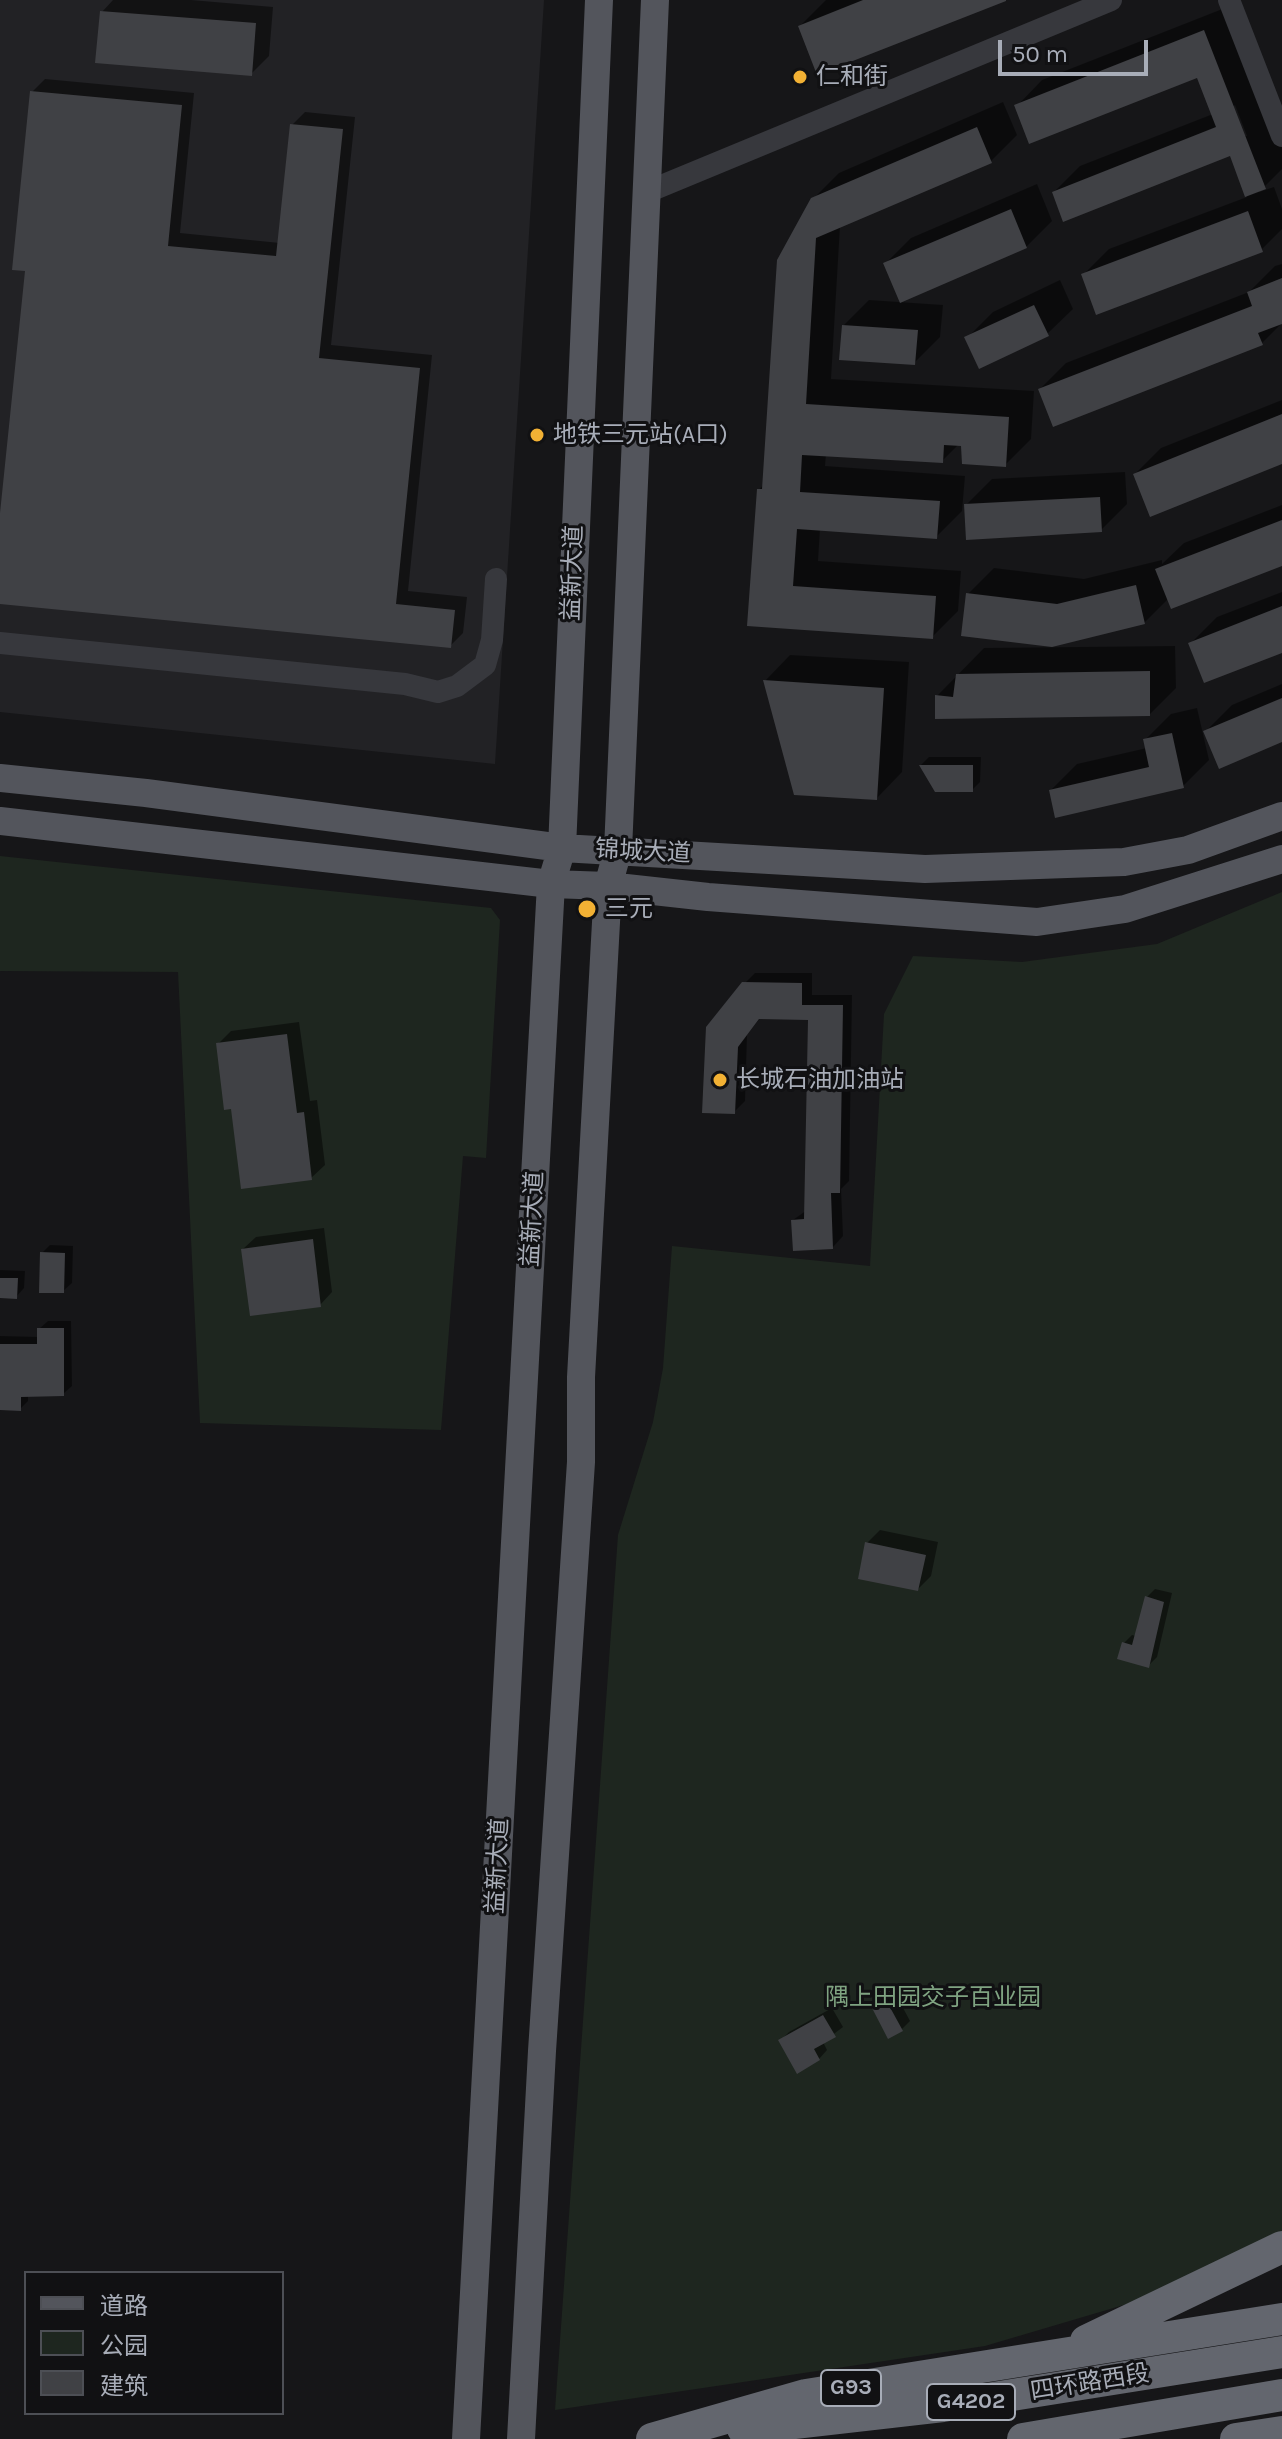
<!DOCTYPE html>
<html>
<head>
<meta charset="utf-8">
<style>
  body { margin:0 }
  #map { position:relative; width:1282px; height:2439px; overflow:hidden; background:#161618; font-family:Karla,"Noto Sans SC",sans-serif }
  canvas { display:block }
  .legend { position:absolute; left:24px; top:2271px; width:260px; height:144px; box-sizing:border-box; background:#111113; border:2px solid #4d4f55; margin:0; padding:10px 14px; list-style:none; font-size:24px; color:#a8adb8 }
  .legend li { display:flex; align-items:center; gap:16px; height:40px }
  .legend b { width:40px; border:2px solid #4d4f55 }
  .scale { position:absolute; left:998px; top:40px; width:150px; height:36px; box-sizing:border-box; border:4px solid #a8adb8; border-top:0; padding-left:10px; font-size:24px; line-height:28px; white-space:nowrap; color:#a8adb8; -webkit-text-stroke:6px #111113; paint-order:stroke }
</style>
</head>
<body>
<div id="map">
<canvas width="1282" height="2439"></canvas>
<ul class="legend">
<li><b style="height:10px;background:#53555c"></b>道路</li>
<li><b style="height:22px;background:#1e261f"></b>公园</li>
<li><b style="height:22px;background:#404145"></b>建筑</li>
</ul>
<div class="scale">50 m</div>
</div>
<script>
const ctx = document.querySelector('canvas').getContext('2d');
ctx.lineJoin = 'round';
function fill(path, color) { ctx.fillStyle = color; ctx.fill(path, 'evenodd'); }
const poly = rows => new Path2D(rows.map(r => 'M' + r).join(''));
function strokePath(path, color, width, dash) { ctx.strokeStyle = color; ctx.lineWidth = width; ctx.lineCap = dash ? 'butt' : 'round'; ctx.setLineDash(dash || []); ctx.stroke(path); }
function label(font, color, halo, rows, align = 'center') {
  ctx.font = font + ' Karla,"Noto Sans SC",sans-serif'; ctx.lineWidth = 6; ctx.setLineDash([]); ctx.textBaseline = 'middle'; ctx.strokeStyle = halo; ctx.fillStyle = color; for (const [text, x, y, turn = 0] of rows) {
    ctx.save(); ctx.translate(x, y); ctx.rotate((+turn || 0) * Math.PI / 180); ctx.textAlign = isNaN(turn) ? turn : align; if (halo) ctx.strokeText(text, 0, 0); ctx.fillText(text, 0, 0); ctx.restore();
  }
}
fill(poly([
  [0,0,544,0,495,764,0,712]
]), '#222225');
fill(poly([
  [0,856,491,908,500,920,486,1158,463,1156,441,1430,200,1423,178,972,0,971],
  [1282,892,1282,2238,1171,2291,985,2346,555,2410,618,1535,653,1422,663,1368,672,1246,870,1266,884,1014,913,956,1022,962,1157,944]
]), '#1e261f');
fill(poly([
  [113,0,191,0,273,7,269,56,251,74,102,12],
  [826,0,1004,0,800,26],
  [1230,6,1282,139,1282,169,1259,192,1274,187,1282,209,1282,229,1261,250,1083,275,1109,249,1247,197,1231,154,1054,192,1080,166,1213,114,1198,76,1017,106,1042,80],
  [1235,105,1247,136,1243,136,1232,108],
  [45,79,194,93,180,233,280,243,292,125,305,112,355,117,331,345,432,355,408,591,467,597,463,633,450,646,0,602,0,532,27,269,32,92],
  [1003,102,1017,135,991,161,840,226,831,379,1034,391,1031,439,1005,465,963,444,960,443,942,461,826,454,825,466,965,476,962,511,936,537,820,529,818,561,961,571,958,611,932,637,749,624,759,490,764,484,813,199,839,173],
  [1037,184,1052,221,1026,247,886,263,911,238],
  [1282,264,1282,323,1262,343,1040,389,1066,363,1249,292,1275,266],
  [1060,280,1073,309,1047,334,967,338,993,312],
  [869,300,943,305,940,337,914,363,843,326],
  [1282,400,1282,462,1135,474,1161,448],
  [1125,472,1127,504,1101,530,966,505,992,479],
  [1282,505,1282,564,1169,598,1144,623,968,594,994,568,1084,579,1162,560,1162,564,1184,543],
  [1282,592,1282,651,1191,643,1217,617],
  [1175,646,1176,688,1150,714,937,696,984,648],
  [790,655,909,662,902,772,877,798,765,681],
  [1282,684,1282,740,1206,731,1232,705],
  [1197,708,1209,760,1183,786,1051,790,1077,764,1147,748,1145,740,1171,714],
  [929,757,981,757,980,782,972,790,936,790,921,765],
  [755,973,812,973,812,995,852,995,849,1181,841,1189,843,1236,833,1247,793,1220,807,1210,810,1018,761,1017,747,1035,745,1101,734,1112,705,1111,744,984],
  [299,1022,310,1101,317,1100,325,1165,311,1178,233,1107,218,1044,231,1031],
  [324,1228,332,1292,320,1305,243,1249,256,1237],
  [50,1245,73,1246,72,1283,63,1291,42,1253],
  [0,1270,25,1271,24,1288,16,1297,0,1296],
  [48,1321,71,1321,72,1386,63,1394,28,1395,28,1401,20,1409,0,1408,0,1336,39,1337,39,1329],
  [880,1530,938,1542,931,1576,918,1589,867,1543],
  [1155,1589,1172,1593,1157,1657,1148,1666,1124,1643,1132,1635,1136,1636,1147,1597],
  [895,1993,910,2021,902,2029,874,2008,882,2000],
  [832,2008,843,2027,823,2042,827,2050,819,2059,780,2041,789,2032]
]), '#0007');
fill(poly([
  [863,0,1006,0,1006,1,817,75,798,26],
  [100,11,256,23,252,76,95,63],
  [1204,30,1266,189,1245,197,1230,156,1063,222,1052,192,1216,127,1197,78,1029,144,1014,105],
  [30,91,182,105,168,246,276,256,290,124,343,129,319,358,420,368,396,604,455,610,451,648,0,604,0,513,25,271,12,270],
  [977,127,992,163,816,238,806,404,1009,417,1006,467,962,464,961,446,944,445,943,463,802,455,800,492,940,501,937,539,797,529,793,586,936,596,933,639,747,626,757,489,762,489,777,260,811,198],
  [1011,209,1027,248,900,303,883,263],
  [1248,211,1263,252,1096,315,1081,274],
  [1282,278,1282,324,1258,333,1263,345,1053,427,1038,389,1252,306,1247,292],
  [1034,305,1049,336,979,369,964,337],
  [842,325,918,330,915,365,839,360],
  [1282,414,1282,464,1150,517,1133,474],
  [1100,497,1102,532,966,540,964,504],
  [1282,520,1282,566,1171,609,1155,569],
  [1136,585,1145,624,1052,647,961,636,966,593,1057,604],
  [1282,606,1282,653,1204,683,1188,643],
  [1150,671,1150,716,935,719,935,695,953,697,956,674],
  [763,680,884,688,877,800,794,795],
  [1282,698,1282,742,1219,769,1203,731],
  [1172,733,1184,788,1055,818,1049,790,1149,767,1143,739],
  [919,765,973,765,973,792,935,792],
  [742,982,802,983,802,1005,843,1005,840,1193,831,1193,833,1249,793,1251,791,1220,804,1219,808,1020,759,1019,738,1047,735,1114,702,1113,706,1027],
  [287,1034,297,1113,304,1112,312,1180,241,1189,231,1109,224,1110,216,1043],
  [313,1239,321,1307,250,1316,241,1249],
  [40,1252,65,1253,64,1293,39,1293],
  [0,1278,18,1278,17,1299,0,1298],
  [37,1328,64,1328,64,1396,21,1397,21,1411,0,1410,0,1344,37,1344],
  [865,1542,926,1555,918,1591,858,1579],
  [1145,1596,1164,1602,1149,1668,1117,1659,1122,1642,1132,1645],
  [886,2000,903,2031,888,2039,872,2008],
  [823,2015,836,2037,814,2049,820,2060,797,2074,778,2040]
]), '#404145');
strokePath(poly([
  [1229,0,1282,136],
  [647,192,1111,0],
  [0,643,405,684,438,692,457,686,485,665,492,640,496,579]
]), '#37383d', 22);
strokePath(poly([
  [0,778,146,793,562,848,925,869,1124,862,1188,850,1282,816],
  [0,821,551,884,608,886,708,897,1037,922,1125,909,1282,859],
  [466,2439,551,884,562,848,599,0],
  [521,2439,542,2051,581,1462,581,1377,608,886,618,850,655,0]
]), '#53555c', 28);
strokePath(poly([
  [1086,2341,1282,2247],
  [743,2429,943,2406,1282,2352],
  [652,2439,806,2395,1282,2319],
  [1023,2439,1282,2395],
  [1236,2439,1282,2432]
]), '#63666e', 32);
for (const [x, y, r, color] of [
  [800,77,8,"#f2b134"],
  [537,435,8,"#f2b134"],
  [587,909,10,"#f2b134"],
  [720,1080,8,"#f2b134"]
]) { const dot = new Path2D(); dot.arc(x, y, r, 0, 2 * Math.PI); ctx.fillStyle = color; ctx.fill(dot); strokePath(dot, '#111113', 3); }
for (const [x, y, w] of [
  [851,2388,60],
  [971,2402,88]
]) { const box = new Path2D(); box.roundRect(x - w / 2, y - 18, w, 36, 6); ctx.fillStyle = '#111113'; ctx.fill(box); strokePath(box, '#a8adb8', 2); }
label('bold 22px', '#a8adb8', null, [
  ["G93",851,2388],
  ["G4202",971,2402]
]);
label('24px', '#a8adb8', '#111113', [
  ["仁和街",816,77],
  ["地铁三元站(A口)",553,435],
  ["三元",605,909],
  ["长城石油加油站",736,1080]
], 'left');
label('24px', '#a8adb8', '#111113', [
  ["益新大道",573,573,-88],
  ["锦城大道",643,852,3],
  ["益新大道",533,1219,-87],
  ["益新大道",498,1866,-87],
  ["四环路西段",1090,2383,-9]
]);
label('24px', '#7fa381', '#111113', [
  ["隅上田园交子百业园",933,1998]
]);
</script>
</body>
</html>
